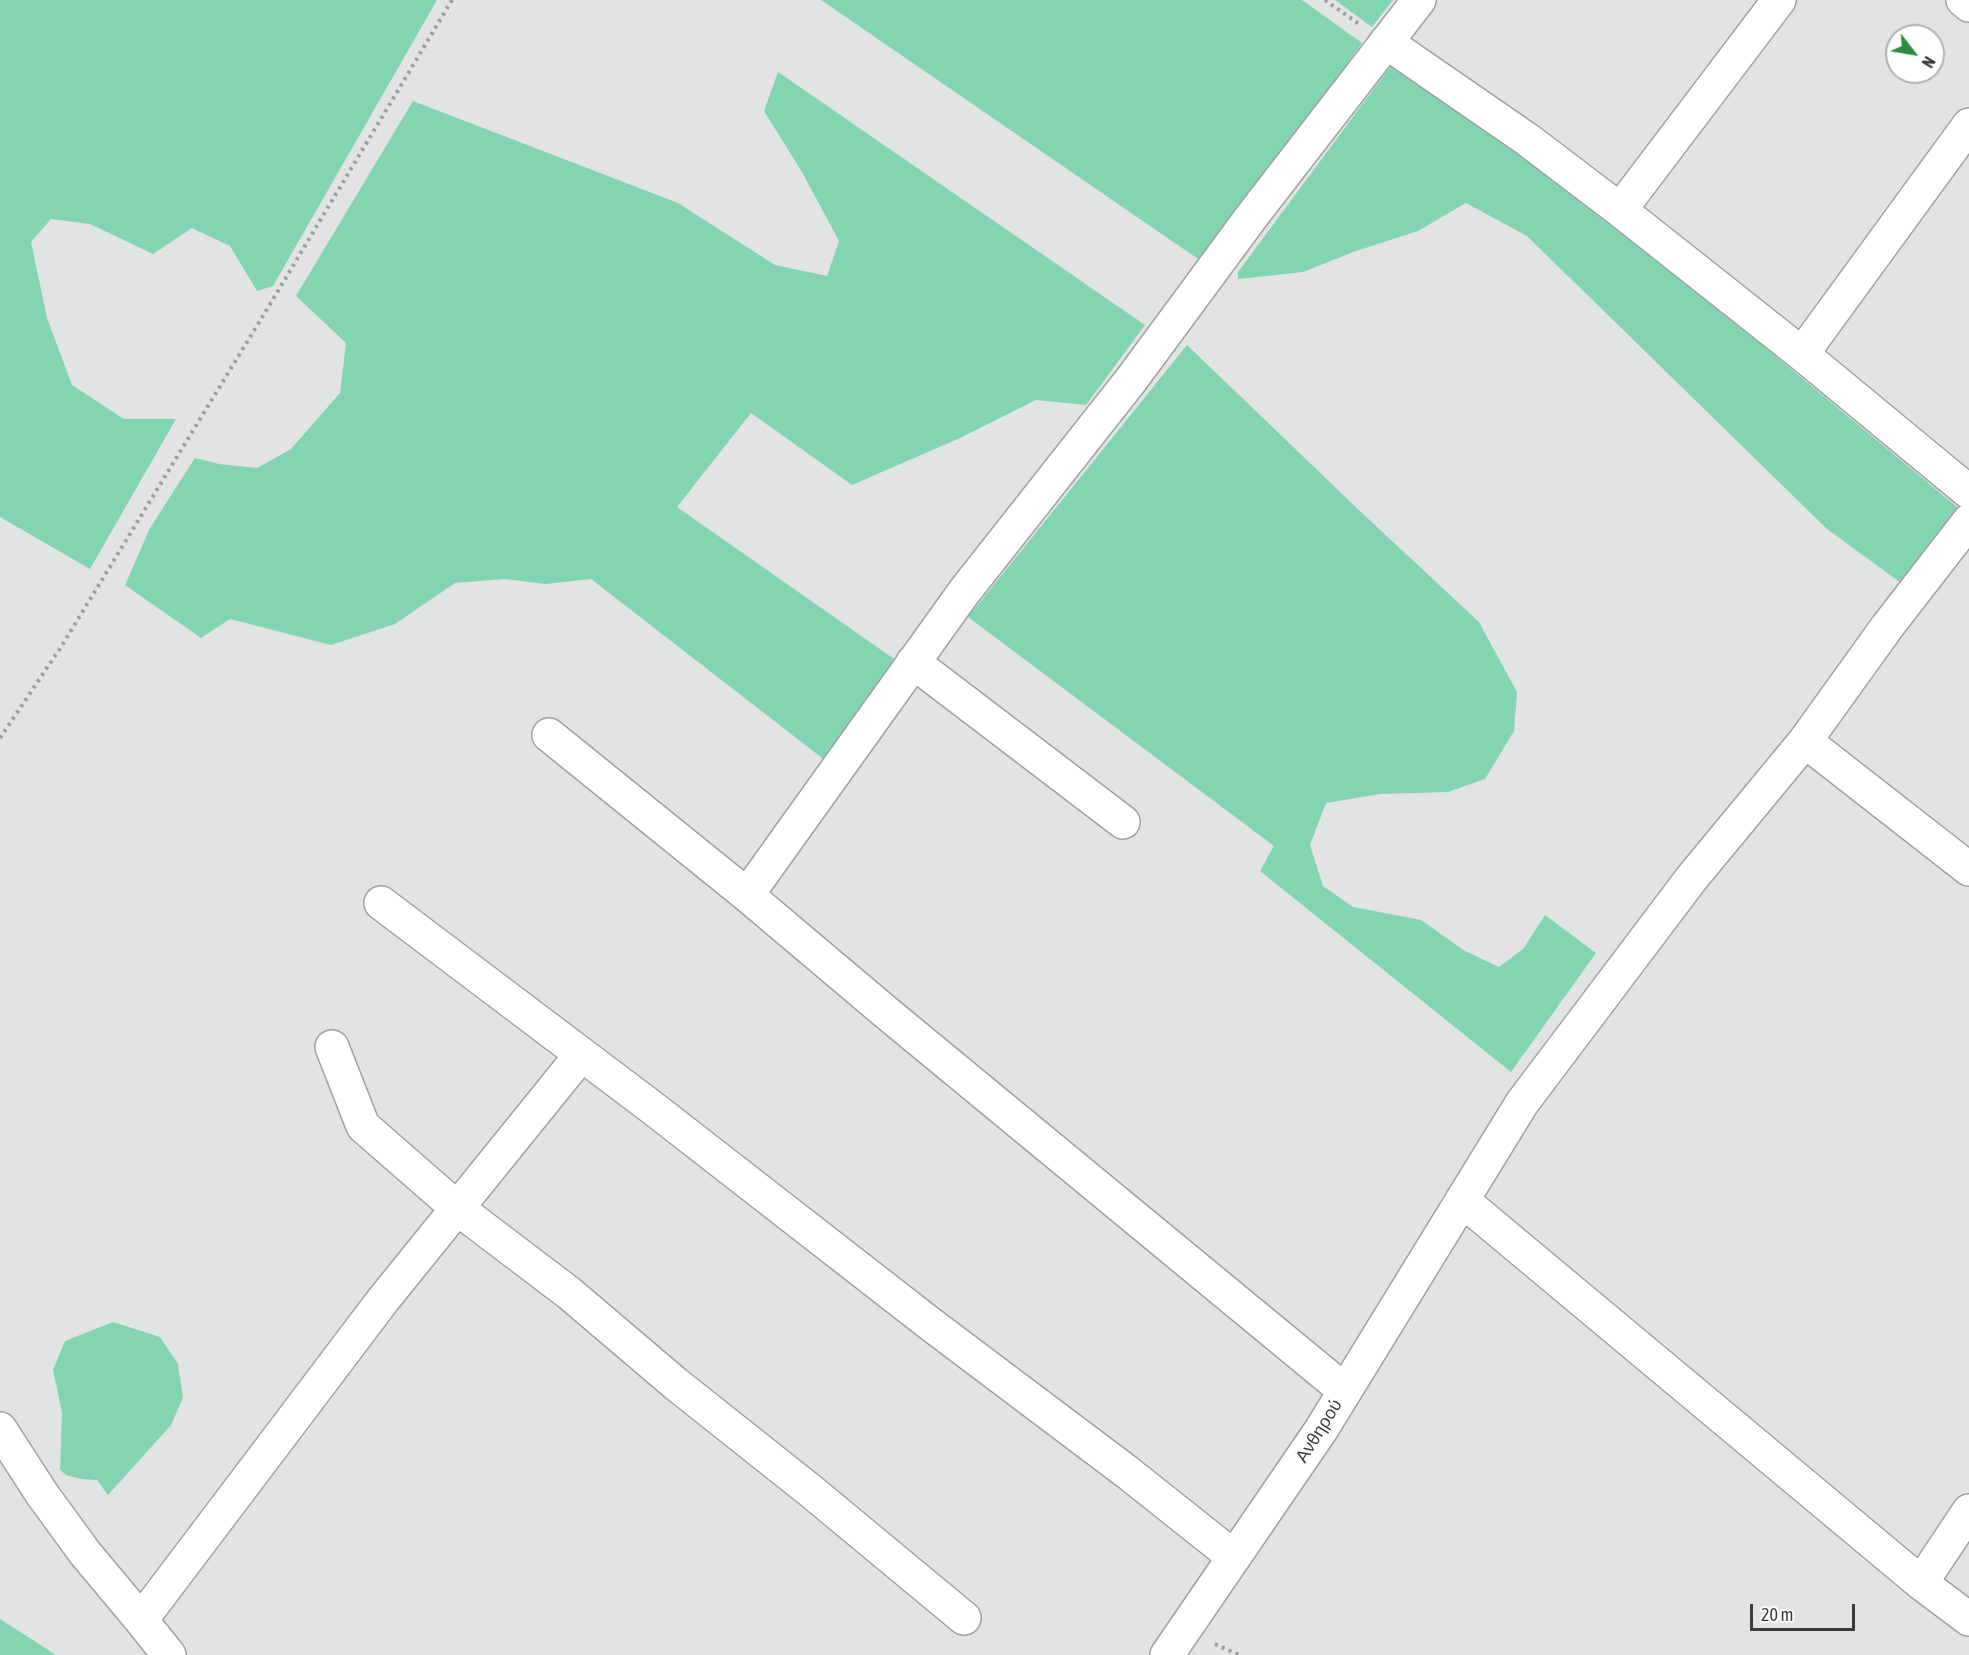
<!DOCTYPE html>
<html>
<head>
<meta charset="utf-8">
<style>
  body { margin:0 }
  #map { position:relative; width:1969px; height:1655px; overflow:hidden; background:#e1e3e4; font-family:"Asap Condensed",sans-serif }
  canvas { display:block }
  .north { position:absolute; left:1885px; top:24px; width:60px; height:60px; box-sizing:border-box; background:#fff; border:2px solid #b1b1b1; border-radius:50%; rotate:121deg; font-size:16px; font-weight:700; line-height:24px; text-align:center; color:#3b3c3c }
  .north::after { content:''; display:block; margin:auto; width:21px; height:27px; background:#298e44; clip-path:polygon(50% 0,100% 100%,50% 72%,0 100%) }
  .scale { position:absolute; left:1750px; top:1604px; width:105px; height:27px; box-sizing:border-box; border:3px solid #3b3c3c; border-top:0; padding-left:8px; font-size:18px; line-height:21px; white-space:nowrap; color:#3b3c3c; -webkit-text-stroke:4px #fff; paint-order:stroke }
</style>
</head>
<body>
<div id="map">
<canvas width="1969" height="1655"></canvas>
<div class="north">N</div>
<div class="scale">20 m</div>
</div>
<script>
const ctx = document.querySelector('canvas').getContext('2d');
ctx.lineJoin = 'round';
function fill(path, color) { ctx.fillStyle = color; ctx.fill(path, 'evenodd'); }
const poly = rows => new Path2D(rows.map(r => 'M' + r).join(''));
function strokePath(path, color, width, dash) { ctx.strokeStyle = color; ctx.lineWidth = width; ctx.lineCap = dash ? 'butt' : 'round'; ctx.setLineDash(dash || []); ctx.stroke(path); }
function label(font, color, halo, rows, align = 'center') {
  ctx.font = font + ' "Asap Condensed",sans-serif'; ctx.lineWidth = 4.5; ctx.setLineDash([]); ctx.textBaseline = 'middle'; ctx.strokeStyle = halo; ctx.fillStyle = color; for (const [text, x, y, turn = 0] of rows) {
    ctx.save(); ctx.translate(x, y); ctx.rotate((+turn || 0) * Math.PI / 180); ctx.textAlign = isNaN(turn) ? turn : align; if (halo) ctx.strokeText(text, 0, 0); ctx.fillText(text, 0, 0); ctx.restore();
  }
}
fill(poly([
  [0,0,437,0,273,286,257,291,230,246,192,228,153,254,90,224,51,219,31,242,47,318,72,385,124,419,176,419,90,569,0,517],
  [821,0,1302,0,1362,43,1204,263],
  [1335,0,1393,0,1372,27],
  [1393,63,1600,210,1963,512,1901,583,1827,529,1527,236,1466,203,1418,231,1356,251,1303,272,1238,279,1238,272],
  [778,72,1145,325,1086,405,1036,400,960,438,852,485,751,413,677,507,897,661,826,761,591,579,546,584,504,579,455,583,395,624,331,645,230,619,201,638,125,585,150,528,195,458,219,464,257,468,291,449,340,393,346,343,296,296,413,101,678,203,775,265,827,276,839,241,802,172,764,111],
  [1187,345,1362,513,1479,622,1517,692,1514,731,1485,779,1448,792,1380,794,1326,803,1310,845,1323,886,1353,907,1421,920,1465,951,1499,967,1523,949,1545,915,1596,953,1511,1072,1260,871,1274,846,968,617],
  [113,1322,160,1337,178,1364,183,1398,171,1425,108,1495,97,1480,81,1479,66,1475,60,1470,62,1412,53,1370,65,1341],
  [0,1619,56,1655,0,1655]
]), '#83d5b1');
const minor = poly([
  [1963,0,1969,5],
  [1386,42,1528,140,1620,210,1802,354,1969,492],
  [1620,210,1779,0],
  [1802,354,1969,125],
  [913,662,1123,822],
  [549,735,747,895,888,1014,1344,1390],
  [1805,741,1969,869],
  [747,895,964,592,1131,380,1252,216,1419,0],
  [381,903,654,1109,933,1326,1127,1472,1234,1557],
  [332,1047,363,1126,457,1208,569,1293,676,1384,812,1492,964,1618],
  [1462,1200,1921,1583,1969,1619],
  [0,1429,42,1494,85,1553,141,1620,383,1300,581,1055],
  [1921,1583,1969,1511],
  [141,1620,169,1655],
  [1167,1655,1321,1430,1522,1103,1691,879,1805,741,1887,627,1969,521]
]);
strokePath(minor, '#9fa0a1', 36);
strokePath(poly([
  [1325,0,1359,24],
  [0,738,61,647,269,306,452,0],
  [1215,1644,1239,1655]
]), '#9d9f9f', 4, [3, 4.5]);
strokePath(minor, '#fff', 33);
label('18px', '#3b3c3c', '#fff', [
  ["Ανθηρού",1319,1431,-58]
]);
</script>
</body>
</html>
